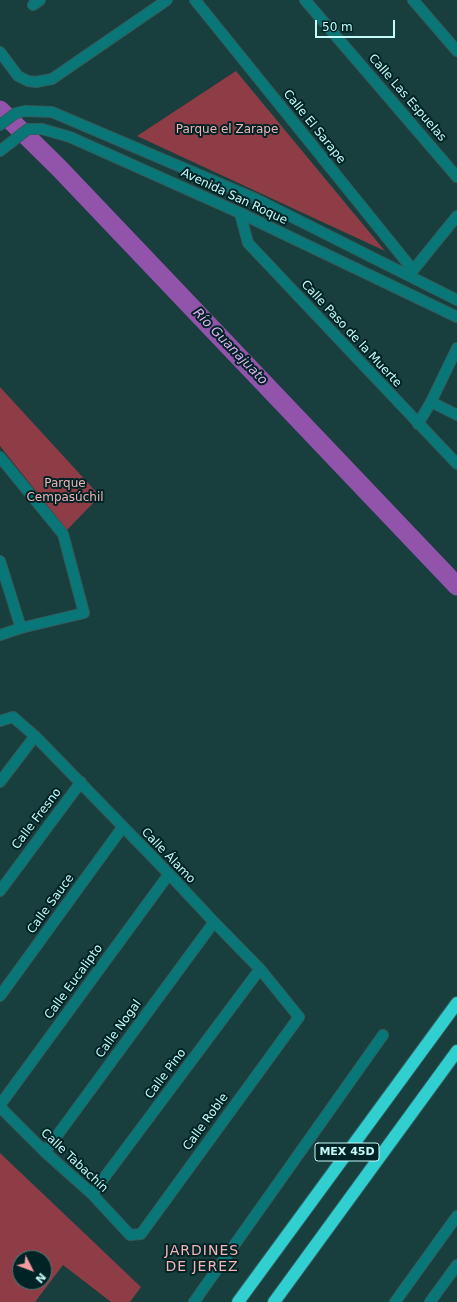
<!DOCTYPE html>
<html>
<head>
<meta charset="utf-8">
<style>
  body { margin:0 }
  #map { position:relative; width:457px; height:1302px; overflow:hidden; background:#183e3e; font-family:"DejaVu Sans",sans-serif }
  canvas { display:block }
  .north { position:absolute; left:12px; top:1250px; width:40px; height:40px; box-sizing:border-box; background:#002425; border:1px solid #4f7a7a; border-radius:50%; rotate:132deg; font-size:11px; font-weight:700; line-height:16px; text-align:center; color:#c5fafa }
  .north::after { content:''; display:block; margin:auto; width:14px; height:18px; background:#f49aa0; clip-path:polygon(50% 0,100% 100%,50% 72%,0 100%) }
  .scale { position:absolute; left:315px; top:20px; width:80px; height:18px; box-sizing:border-box; border:2px solid #c5fafa; border-top:0; padding-left:5px; font-size:12px; line-height:14px; white-space:nowrap; color:#c5fafa; -webkit-text-stroke:3px #002425; paint-order:stroke }
</style>
</head>
<body>
<div id="map">
<canvas width="457" height="1302"></canvas>
<div class="north">N</div>
<div class="scale">50 m</div>
</div>
<script>
const ctx = document.querySelector('canvas').getContext('2d');
ctx.lineJoin = 'round';
function fill(path, color) { ctx.fillStyle = color; ctx.fill(path, 'evenodd'); }
const poly = rows => new Path2D(rows.map(r => 'M' + r).join(''));
function strokePath(path, color, width, dash) { ctx.strokeStyle = color; ctx.lineWidth = width; ctx.lineCap = dash ? 'butt' : 'round'; ctx.setLineDash(dash || []); ctx.stroke(path); }
function label(font, color, halo, rows, align = 'center') {
  ctx.font = font + ' "DejaVu Sans",sans-serif'; ctx.lineWidth = 4; ctx.setLineDash([]); ctx.textBaseline = 'middle'; ctx.strokeStyle = halo; ctx.fillStyle = color; for (const [text, x, y, turn = 0] of rows) {
    ctx.save(); ctx.translate(x, y); ctx.rotate((+turn || 0) * Math.PI / 180); ctx.textAlign = isNaN(turn) ? turn : align; if (halo) ctx.strokeText(text, 0, 0); ctx.fillText(text, 0, 0); ctx.restore();
  }
}
fill(poly([
  [236,71,385,251,137,136],
  [0,387,100,496,67,530,0,446],
  [0,1153,141,1287,130,1302,111,1302,63,1265,35,1302,0,1302],
  [20,1258,44,1258,44,1282,20,1282]
]), '#8e3c45');
strokePath(poly([
  [0,110,59,168,457,586]
]), '#9253ab', 19);
const minor = poly([
  [195,0,413,270],
  [305,0,457,177],
  [413,0,457,51],
  [33,5,40,0],
  [0,52,18,76,28,81,36,82,52,79,167,0],
  [0,125,16,113,25,111,52,112,256,199,457,300],
  [0,151,28,129,42,129,70,137,240,213,457,317],
  [240,213,248,243,457,464],
  [410,274,457,216],
  [431,402,457,415],
  [418,424,431,402,457,348],
  [0,457,63,534,84,613,21,628,0,635],
  [0,561,21,628],
  [0,721,13,717,35,736,169,874,214,922,260,969,299,1017,141,1234,130,1235,92,1194,45,1152,0,1107],
  [0,782,35,736],
  [0,891,81,782],
  [0,996,122,828],
  [0,1105,169,874],
  [45,1152,214,922],
  [92,1194,260,969],
  [194,1302,383,1035],
  [395,1302,457,1216],
  [430,1302,457,1265]
]);
const highway = poly([
  [238,1302,457,1003],
  [274,1302,457,1051]
]);
strokePath(minor, '#335c5c', 12);
strokePath(highway, '#335c5c', 14);
strokePath(minor, '#097778', 10);
strokePath(highway, '#32cfd0', 12);
for (const [x, y, w] of [
  [347,1152,64]
]) { const box = new Path2D(); box.roundRect(x - w / 2, y - 9, w, 18, 3); ctx.fillStyle = '#002425'; ctx.fill(box); strokePath(box, '#c5fafa', 1); }
label('bold 11px', '#c5fafa', null, [
  ["MEX 45D",347,1152]
]);
label('12px', '#c5fafa', '#002425', [
  ["Calle Las Espuelas",407,98,49],
  ["Calle El Sarape",314,127,51],
  ["Avenida San Roque",234,197,25],
  ["Calle Paso de la Muerte",351,334,47],
  ["Calle Fresno",37,819,-53],
  ["Calle Álamo",168,856,46],
  ["Calle Sauce",51,904,-54],
  ["Calle Eucalipto",74,982,-54],
  ["Calle Nogal",119,1029,-54],
  ["Calle Pino",166,1074,-53],
  ["Calle Roble",206,1122,-54],
  ["Calle Tabachín",74,1161,43]
]);
label('12px', '#efb2b5', '#002425', [
  ["Parque el Zarape",227,130],
  ["Parque",65,484],
  ["Cempasúchil",65,498]
]);
label('italic 13px', '#deaff2', '#002425', [
  ["Río Guanajuato",230,347,46]
]);
ctx.letterSpacing = '1px';
label('14px', '#f7b3b6', '#002425', [
  ["JARDINES",202,1251],
  ["DE JEREZ",202,1267]
]);
ctx.letterSpacing = '0px';
</script>
</body>
</html>
